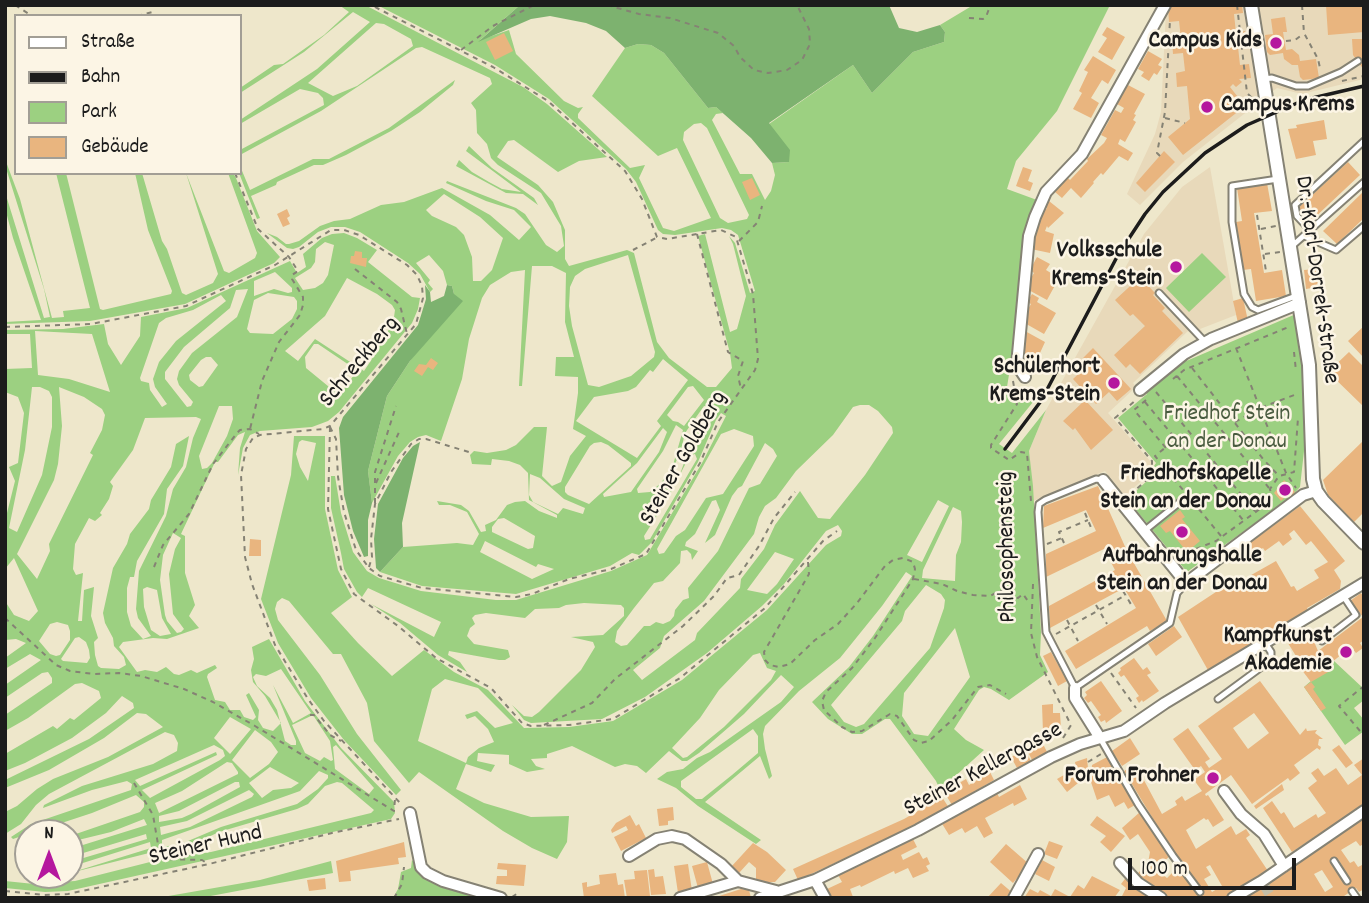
<!DOCTYPE html>
<html>
<head>
<meta charset="utf-8">
<style>
  body { margin:0 }
  #map { position:relative; width:1369px; height:903px; overflow:hidden; background:#eee7cb; font-family:Dekko,sans-serif }
  canvas { display:block }
  .frame { position:absolute; inset:0; border:7px solid #1c1c1c; pointer-events:none }
  .legend { position:absolute; left:14px; top:14px; width:228px; height:161px; box-sizing:border-box; background:#fcf5e5; border:2px solid #a29e95; margin:0; padding:9px 12px; list-style:none; font-size:21px; color:#1c1c1c }
  .legend li { display:flex; align-items:center; gap:14px; height:35px }
  .legend b { width:35px; border:2px solid #a29e95 }
  .north { position:absolute; left:14px; top:819px; width:70px; height:70px; box-sizing:border-box; background:#fcf5e5; border:2px solid #a29e95; border-radius:50%; rotate:0deg; font-size:19px; font-weight:700; line-height:28px; text-align:center; color:#1c1c1c }
  .north::after { content:''; display:block; margin:auto; width:24px; height:32px; background:#b5179e; clip-path:polygon(50% 0,100% 100%,50% 72%,0 100%) }
  .scale { position:absolute; left:1128px; top:858px; width:168px; height:32px; box-sizing:border-box; border:4px solid #1c1c1c; border-top:0; padding-left:9px; font-size:21px; line-height:24px; white-space:nowrap; color:#1c1c1c; -webkit-text-stroke:5px #fcf5e5; paint-order:stroke }
</style>
</head>
<body>
<div id="map">
<canvas width="1369" height="903"></canvas>
<div class="frame"></div>
<ul class="legend">
<li><b style="height:9px;background:#fff"></b>Straße</li>
<li><b style="height:9px;background:#1c1c1c"></b>Bahn</li>
<li><b style="height:19px;background:#9cd081"></b>Park</li>
<li><b style="height:19px;background:#e9b57f"></b>Gebäude</li>
</ul>
<div class="north">N</div>
<div class="scale">100 m</div>
</div>
<script>
const ctx = document.querySelector('canvas').getContext('2d');
ctx.lineJoin = 'round';
function fill(path, color) { ctx.fillStyle = color; ctx.fill(path, 'evenodd'); }
const poly = rows => new Path2D(rows.map(r => 'M' + r).join(''));
function strokePath(path, color, width, dash) { ctx.strokeStyle = color; ctx.lineWidth = width; ctx.lineCap = dash ? 'butt' : 'round'; ctx.setLineDash(dash || []); ctx.stroke(path); }
function label(font, color, halo, rows, align = 'center') {
  ctx.font = font + ' Dekko,sans-serif'; ctx.lineWidth = 5; ctx.setLineDash([]); ctx.textBaseline = 'middle'; ctx.strokeStyle = halo; ctx.fillStyle = color; for (const [text, x, y, turn = 0] of rows) {
    ctx.save(); ctx.translate(x, y); ctx.rotate((+turn || 0) * Math.PI / 180); ctx.textAlign = isNaN(turn) ? turn : align; if (halo) ctx.strokeText(text, 0, 0); ctx.fillText(text, 0, 0); ctx.restore();
  }
}
fill(poly([
  [1169,5,1364,5,1364,79,1302,94,1277,88,1183,162,1140,205,1127,194,1155,134,1161,112,1166,10],
  [1210,167,1236,315,1200,329,1202,331,1196,338,1188,331,1133,383,1136,387,1108,413,1151,462,1150,473,1125,496,1105,471,1033,501,1029,451,1046,410,1144,234,1182,187]
]), '#e8d9ba');
fill(poly([
  [339,5,365,5,523,87,547,104,607,157,579,161,558,172,514,140,508,141,497,157,538,185,553,202,565,230,565,259,569,266,627,250,634,253,657,342,669,358,707,387,716,387,732,368,730,353,698,236,705,234,730,332,737,329,746,296,733,244,729,236,735,243,750,293,755,291,738,235,731,230,722,228,675,235,663,234,658,230,636,182,626,169,549,99,495,65,377,5,520,5,480,40,509,30,516,54,564,101,578,108,583,107,578,114,578,118,630,168,645,165,639,178,663,228,674,231,711,218,677,148,658,156,592,96,625,48,638,44,651,45,664,53,708,108,716,107,723,113,716,114,712,120,740,174,752,174,765,200,771,191,775,175,772,163,789,162,769,124,853,65,872,93,913,52,944,42,945,32,940,25,970,7,970,5,1110,5,1057,111,1016,161,1007,189,1037,200,1007,387,1033,402,999,444,1012,453,1046,410,1029,451,1033,486,1041,632,1040,655,1048,672,1009,700,991,689,984,687,979,690,954,729,966,740,984,750,940,790,936,781,890,719,885,719,862,734,852,734,828,719,812,702,849,667,873,636,912,576,906,572,882,606,840,658,799,691,765,726,763,734,765,749,772,776,769,779,760,756,705,802,761,840,756,844,698,806,676,788,657,779,667,772,683,769,697,758,710,752,781,702,794,687,781,675,744,714,699,753,687,761,682,761,669,751,646,773,637,766,625,764,615,767,572,746,547,754,547,758,531,759,536,766,545,769,527,772,509,764,509,755,478,753,477,761,495,765,491,772,466,764,456,789,484,803,531,817,569,816,567,842,557,859,532,848,503,831,419,772,409,783,374,741,367,703,341,654,333,654,289,601,282,598,277,602,275,609,278,620,320,675,357,734,401,790,396,795,344,740,311,698,278,643,261,599,291,475,294,436,325,436,325,509,338,570,352,597,331,613,358,643,392,676,424,650,454,672,488,690,524,728,569,727,613,721,682,680,767,610,826,545,841,536,842,531,838,525,826,531,784,584,762,606,707,653,645,697,602,719,531,723,524,720,512,705,524,716,532,717,539,712,581,670,595,647,593,642,571,637,603,635,624,616,624,608,621,605,584,603,566,605,559,608,535,609,525,618,486,613,475,615,472,618,475,624,470,628,467,636,474,644,508,650,510,657,505,660,499,660,449,651,448,655,460,662,467,672,438,655,400,623,371,604,434,637,441,622,368,588,362,597,357,592,344,569,341,553,331,508,331,476,335,476,341,513,353,552,367,571,379,578,421,591,496,600,516,600,611,571,647,555,702,463,726,416,721,413,716,420,698,462,652,542,639,555,632,553,610,566,516,594,422,586,380,572,403,547,457,543,473,545,479,534,467,512,450,505,439,505,437,501,461,505,469,511,481,532,486,531,485,525,496,520,507,505,515,502,525,501,539,511,557,518,557,515,529,500,528,473,520,465,509,461,492,459,491,465,472,464,470,455,474,451,487,453,506,450,516,445,534,427,547,427,542,476,552,486,561,482,570,456,586,436,573,429,578,393,578,377,555,376,556,357,574,357,565,322,566,273,552,266,532,266,522,386,519,386,525,270,511,272,490,285,482,298,469,339,462,379,441,441,426,435,418,437,410,442,398,456,372,503,368,471,387,396,454,294,452,286,447,285,443,271,429,255,416,263,430,280,428,283,433,289,430,292,420,274,408,263,360,232,345,227,331,227,318,232,299,247,293,249,287,248,267,233,277,237,286,244,289,244,299,241,320,226,334,221,350,219,381,205,404,202,442,188,490,215,519,240,531,227,514,210,486,201,446,183,447,181,516,208,525,214,546,245,557,252,564,246,561,226,541,193,498,165,491,158,487,144,477,133,476,110,471,103,492,84,490,78,422,47,416,48,321,111,240,155,240,150,324,105,323,98,318,93,300,89,240,124,240,120,317,69,370,22,353,12,304,52,240,93,240,88,274,65,283,64,324,35,349,12],
  [376,23,384,24,411,39,413,46,357,86,333,96,308,83],
  [701,123,707,128,749,215,747,219,728,223,720,218,683,140,684,132,694,124],
  [444,194,480,217,503,238,492,270,481,281,473,281,472,257,464,235,456,227,432,216,426,210],
  [628,255,655,352,654,357,631,376,599,387,588,385,572,326,569,306,570,287,575,276,585,269],
  [663,359,688,380,657,421,661,426,637,458,576,421,594,397,628,391,636,387,650,370,653,372],
  [693,386,704,400,684,426,678,422,673,421,667,415,688,387],
  [860,405,869,405,878,411,892,427,893,433,865,475,830,519,818,518,800,491,775,525,764,549,741,579,740,588,697,633,695,640,642,680,633,670,660,648,664,636,704,601,754,534,759,517,765,506,776,498,796,471,833,435,853,407],
  [704,406,707,406,709,410,698,425,680,474,674,476,672,471,681,450,685,433],
  [676,425,683,430,673,465,661,483,650,492,638,493,637,489,663,451],
  [663,428,667,432,659,452,631,492,604,497,603,494,637,463],
  [734,429,753,436,754,446,723,494,706,498,685,530,676,536,664,553,659,554,657,549,721,434],
  [302,440,316,443,308,481,300,467,296,454,299,442],
  [601,442,608,445,631,463,631,466,589,504,568,495,565,492,565,487,590,446,594,443],
  [765,443,773,449,777,456,760,484,749,488,718,551,688,588,689,598,683,600,675,610,674,616,670,621,663,624,656,622,650,626,644,626,627,645,621,646,615,642,617,631,634,608,654,583,663,581,680,563,681,551,687,550,691,554,692,560,698,551,685,546,686,542,695,534,712,501,716,500,720,510,705,543,715,535,732,496,738,488,742,486],
  [695,454,697,459,650,539,645,540,644,536,669,496,690,455],
  [530,474,540,478,564,499,585,508,583,514,563,508,558,514,533,502,529,495],
  [938,500,949,506,922,562,907,555],
  [953,507,961,511,962,522,961,542,956,555,955,581,922,578,923,570],
  [504,518,535,536,533,548,528,549,492,532,492,527,498,519],
  [485,541,536,567,538,564,554,569,532,579,480,552],
  [775,552,794,559,777,584,767,594,747,590],
  [926,585,941,594,945,600,944,608,930,648,864,724,856,727,844,722,831,705,902,621,905,611],
  [955,628,970,677,928,736,914,734,902,716,904,693],
  [760,653,767,668,776,671,771,680,724,727,687,757,683,758,672,748,700,718,719,690,753,655],
  [445,679,478,688,513,723,495,728,477,711,465,715,467,719,475,716,488,729,494,742,479,748,468,757,466,763,418,741,432,689],
  [753,729,758,736,758,753,732,775,702,799,696,799,681,787,681,781],
  [455,80,453,85,420,112,391,131,346,155,323,165,314,165,277,182,276,185,251,196,260,218,257,219,239,173,240,166,250,190,313,159,329,159,389,128],
  [469,146,492,168,534,198,538,205,523,194,506,193,456,166,459,160,472,172,489,182,502,189,521,192,466,151],
  [5,159,20,199,52,318,64,317,63,311,90,308,56,173,66,173,100,309,103,310,171,294,172,291,148,230,135,173,142,173,162,241,167,249,182,293,186,295,213,283,218,274,186,173,224,271,229,273,255,258,257,253,228,173,233,173,236,178,257,231,280,257,274,263,185,304,90,321,5,324,5,322,41,320,13,238,5,208,5,192,44,318,50,317,44,289,5,165],
  [344,233,357,238,377,250,368,262,412,297,420,298,418,309,412,323,339,412,328,421,312,427,260,431,250,435,243,448,238,475,240,448,245,432,238,435,218,462,215,462,181,534,185,536,185,573,195,605,189,616,199,628,167,639,153,638,123,642,119,647,137,672,145,670,157,672,166,667,174,674,179,675,191,670,197,673,215,665,217,668,208,674,207,677,215,700,225,702,230,710,240,710,244,717,253,720,256,717,246,695,249,693,259,710,258,720,263,728,273,731,281,723,265,696,253,682,251,670,254,659,252,647,269,639,305,701,341,748,394,802,395,813,391,819,68,891,45,892,5,888,5,881,34,884,75,881,154,861,149,853,70,873,151,848,150,842,70,867,70,862,147,839,146,834,70,857,70,849,147,825,144,819,111,832,70,842,70,836,140,812,144,807,144,802,136,795,92,813,13,839,11,837,31,824,131,790,132,784,127,781,92,790,43,808,44,805,82,786,153,764,177,751,178,743,174,735,165,732,49,794,36,805,21,824,5,834,5,812,17,806,37,789,53,779,108,757,163,727,146,714,137,713,104,738,49,770,5,788,5,780,89,739,134,708,133,703,122,696,106,713,72,738,25,763,5,771,5,754,53,726,57,729,70,718,74,720,101,698,99,691,82,683,75,684,28,718,5,731,5,715,52,683,52,678,48,672,42,673,5,698,5,685,41,660,30,654,5,669,5,658,26,643,16,639,5,640,5,601,14,615,29,621,38,611,14,558,5,569,7,537,5,521,15,481,9,467,18,463,24,413,18,397,5,392,5,369,32,368,30,334,5,334,5,330,63,329,104,324,108,344,121,365,140,336,141,317,187,308,290,261,297,273,306,267,303,254,322,238,332,234],
  [325,242,334,245,328,275,323,283,315,288,303,290,295,278,311,268,315,262,316,249],
  [275,272,292,288,292,292,288,293,274,289,254,296,254,281],
  [347,278,377,294,392,305,395,310,394,317,386,336,381,335,372,359,364,371,315,339,298,361,285,351,325,316],
  [248,289,237,317,192,353,179,371,177,379,179,385,193,402,191,406,187,407,165,379,165,372,184,347,230,308,236,290],
  [268,293,294,297,297,301,297,309,292,319,273,334,250,333,247,329,254,300],
  [221,295,226,301,176,341,159,362,153,379,155,387,167,404,162,407,150,390,149,383,141,381,140,378,159,323,166,318,193,310],
  [35,331,92,334,110,392,69,379,38,375],
  [314,344,318,344,355,369,356,372,344,389,334,391,306,368,305,357],
  [206,357,211,357,218,365,203,386,199,387,190,380,189,375,201,360],
  [32,387,40,387,49,391,52,397,52,427,42,475,17,532,9,528,25,450],
  [59,387,84,397,102,409,105,415,102,430,90,453,93,455,49,544,50,551,37,579,17,554,54,480,58,464,62,426],
  [219,406,232,406,233,419,227,436,212,463,207,468,202,469,199,456],
  [196,417,201,419,193,438,186,467,173,489,166,516,139,571,136,609,138,618,151,636,143,639,131,626,127,612,127,588,130,577,134,577,137,561,164,514,167,489,183,466,189,436,176,444,171,467,151,500,149,509,130,534,127,544,113,568,103,613,105,623,113,638,114,646,124,657,126,665,119,669,101,668,98,666,95,655,94,642,98,638,91,616,94,587,84,590,82,621,78,621,83,573,76,575,73,569,75,544,89,518,95,521,102,515,100,513,109,499,113,486,110,482,133,450,145,418],
  [173,533,181,538,175,549,169,574,173,614,184,629,181,632,177,633,167,621,165,615,160,580,163,555],
  [147,587,157,590,162,618,171,634,160,636,151,630,144,607,143,589],
  [57,622,68,625,70,631,70,640,60,655,56,656,50,654,39,641,50,624],
  [79,637,86,642,89,650,90,658,87,663,63,661,61,659,75,638],
  [281,669,311,713,293,723,273,685,296,741,296,745,291,745,285,741,277,710,270,698,257,686,253,677,256,674,266,676],
  [313,715,330,741,333,760,331,761,324,757,320,761,305,753,292,725],
  [230,717,251,729,230,754,214,738],
  [255,730,271,742,278,752,269,764,250,778,232,760],
  [214,745,223,750,225,756,220,760,150,798,142,790,217,755,216,752,140,786,135,780],
  [336,745,374,788,369,794,335,769,333,747],
  [227,762,232,763,238,772,238,774,159,813,155,803,182,791],
  [270,767,299,783,291,788,273,790,262,798,249,783],
  [319,771,328,775,328,778,318,789,297,804,221,827,181,844,162,847,162,840,300,791],
  [235,782,239,782,240,787,191,814,182,818,159,822,159,816,179,811],
  [337,782,342,783,374,810,371,813,211,852,166,858,162,853,189,846,219,832,297,809,308,804,325,786],
  [249,790,254,794,252,797,190,827,161,835,160,827,187,821],
  [1202,253,1226,277,1189,312,1166,288],
  [1296,314,1305,381,1304,451,1300,487,1290,498,1187,572,1127,499,1158,471,1154,466,1156,463,1118,418,1147,394,1145,391,1177,365],
  [1334,661,1364,689,1364,700,1354,708,1364,720,1364,731,1345,745,1304,687],
  [412,860,426,878,441,887,478,898,393,898,398,889,401,872,411,868],
  [331,861,333,873,200,898,157,898,260,880]
]), '#9cd081');
fill(poly([
  [520,5,889,5,899,28,917,32,940,25,945,32,944,42,913,52,872,93,853,65,769,123,790,150,789,162,772,163,751,138,716,107,708,108,664,53,651,45,638,44,625,48,606,31,586,23,550,16,531,19,478,42],
  [425,285,430,292,431,302,444,296,447,285,452,286,454,294,463,301,410,361,387,396,368,471,372,503,368,520,368,556,364,557,353,531,344,495,339,428,343,417,418,325,426,299],
  [420,442,402,523,403,547,380,572,376,568,374,539,378,504,403,458,413,446]
]), '#7db26f');
fill(poly([
  [1187,5,1242,5,1243,13,1234,14,1236,33,1245,31,1247,46,1238,47,1240,65,1249,64,1251,78,1239,79,1242,82,1236,87,1233,84,1230,87,1245,106,1183,155,1168,137,1190,119,1187,86,1177,87,1176,73,1185,71,1183,53,1173,54,1172,40,1181,39,1179,21,1169,22,1168,7],
  [1326,5,1364,5,1364,32,1328,35],
  [1285,17,1287,32,1283,32,1286,50,1292,49,1299,55,1300,61,1316,59,1319,78,1303,80,1300,77,1298,65,1292,65,1284,59,1283,53,1270,55,1267,52,1265,35,1273,34,1271,19],
  [1107,27,1125,37,1112,60,1098,52,1107,38,1102,35],
  [504,33,513,51,495,60,486,42],
  [1352,39,1364,39,1364,70,1353,55],
  [1148,51,1162,59,1158,65,1162,67,1157,75,1154,73,1149,81,1141,76,1144,72,1138,69],
  [1093,56,1116,70,1108,84,1102,80,1091,98,1099,103,1091,118,1073,109,1082,93,1079,91,1088,72,1084,70],
  [1128,85,1145,94,1134,114,1136,115,1133,120,1136,122,1125,142,1120,139,1118,144,1133,153,1128,161,1119,156,1103,175,1101,173,1093,182,1094,183,1081,198,1071,188,1062,198,1055,192,1068,178,1070,180,1088,161,1087,159,1104,143,1107,138,1101,135,1115,110,1121,113,1124,108,1117,104],
  [1324,120,1327,139,1313,141,1316,155,1296,159,1288,129,1297,128,1296,125],
  [1164,151,1175,162,1145,192,1136,183],
  [1348,162,1360,175,1311,221,1298,208],
  [1023,167,1032,170,1028,181,1033,183,1030,191,1016,186],
  [752,178,760,195,750,200,742,182],
  [1267,183,1272,211,1254,213,1264,273,1282,270,1286,296,1256,301,1251,269,1243,270,1236,222,1242,221,1237,188],
  [1364,191,1364,218,1337,244,1323,231],
  [1049,201,1064,213,1048,228,1047,226,1045,231,1054,234,1050,253,1031,249,1038,219,1047,208,1044,206],
  [287,209,290,216,287,218,290,224,283,227,277,214],
  [355,251,362,252,362,258,367,258,366,267,350,263,351,256,354,256],
  [1037,257,1050,264,1046,270,1059,278,1047,300,1025,288,1034,273,1030,270],
  [1316,269,1318,287,1306,289,1304,270],
  [1140,277,1155,293,1153,295,1165,308,1162,311,1183,333,1140,374,1130,364,1126,368,1114,355,1145,326,1133,314,1130,316,1115,300],
  [1032,294,1039,298,1037,302,1056,313,1044,334,1021,321,1031,304,1027,302],
  [1243,298,1248,321,1238,323,1233,301],
  [1364,326,1364,358,1348,341],
  [1025,331,1045,342,1035,364,1019,356],
  [1093,348,1131,389,1117,401,1109,392,1096,404,1073,379,1089,364,1083,358],
  [1349,352,1364,367,1364,407,1328,372],
  [431,358,438,363,433,370,428,367,422,376,414,371,419,364,426,365],
  [1085,400,1113,430,1091,450,1075,428,1073,430,1063,421],
  [1364,440,1364,512,1354,522,1328,495,1323,480],
  [1284,480,1295,492,1290,498,1287,495,1281,501,1274,493],
  [1098,486,1127,551,1167,621,1150,631,1147,626,1076,669,1065,651,1136,608,1124,588,1050,628,1049,606,1115,570,1104,549,1046,577,1046,554,1096,531,1086,510,1043,528,1044,506],
  [1300,506,1345,561,1334,570,1341,581,1340,589,1307,608,1309,612,1209,672,1178,617,1228,584,1230,587,1276,561,1291,587,1294,586,1297,591,1319,578,1314,570,1328,562,1311,541,1306,545,1294,530,1289,534,1292,539,1283,546,1279,541,1265,551,1263,548,1253,555,1247,545],
  [1180,510,1185,517,1182,519,1200,541,1187,552,1170,531,1166,533,1160,526],
  [250,539,261,540,261,556,249,556],
  [1361,593,1364,598,1364,640,1360,643,1363,648,1356,653,1351,647,1327,666,1330,671,1311,682,1298,665,1301,664,1286,640,1305,630,1307,634,1310,632,1318,651,1363,617,1350,601],
  [1174,626,1182,637,1156,656,1148,644],
  [1051,652,1067,681,1058,686,1043,656],
  [1134,658,1143,670,1147,667,1151,673,1147,675,1159,691,1143,702,1142,700,1139,703,1136,698,1139,696,1124,675,1121,677,1118,673,1121,670,1120,668],
  [1101,681,1122,711,1106,723,1105,720,1101,722,1098,717,1101,715,1091,701,1088,703,1084,698,1087,695,1085,692],
  [1260,681,1300,735,1306,728,1307,731,1317,730,1315,733,1323,739,1319,739,1318,745,1321,747,1320,750,1317,748,1294,765,1300,773,1290,781,1288,778,1252,804,1231,775,1205,794,1206,796,1208,795,1224,820,1213,827,1208,819,1206,820,1204,818,1186,830,1196,849,1231,826,1236,835,1246,829,1250,835,1246,838,1268,871,1225,898,1165,898,1157,891,1159,889,1146,881,1143,883,1136,875,1148,863,1150,852,1138,834,1130,840,1122,828,1140,812,1170,856,1155,869,1167,878,1178,867,1201,891,1189,871,1175,855,1124,771,1131,767,1133,771,1138,769,1162,814,1177,805,1175,801,1182,796,1185,801,1202,791,1194,780,1205,772,1201,766,1195,770,1173,739,1188,728,1210,759,1205,762,1209,768,1222,759,1198,726],
  [1254,713,1269,733,1248,749,1233,728],
  [1210,865,1222,886,1212,892,1204,879,1211,875,1206,867],
  [1311,682,1315,687,1313,689,1326,708,1321,711,1304,687],
  [1053,704,1053,713,1060,713,1061,729,1054,729,1054,732,1043,732,1042,705],
  [1130,738,1140,754,1122,766,1112,751],
  [1043,744,1047,752,1032,760,1028,752],
  [1339,745,1353,763,1346,768,1332,750],
  [1025,750,1031,761,1017,768,1011,757],
  [1109,756,1135,805,1128,809,1124,802,1115,807,1109,795,1097,800,1091,782,1092,765],
  [1087,758,1089,779,1083,779,1067,792,1057,779,1076,768,1075,762],
  [1364,758,1364,804,1292,852,1263,808,1272,801,1281,814,1284,812,1294,828,1316,814,1318,818,1326,813,1308,788,1317,781,1311,773,1318,768,1324,776,1336,768,1348,785,1362,775,1354,765],
  [990,772,994,780,952,805,944,792,966,779,969,785],
  [1282,784,1284,790,1256,809,1254,806],
  [1020,785,1027,799,1014,806,1013,803,985,818,993,833,984,838,977,826,965,833,962,828,949,835,941,822,996,791,999,797],
  [942,797,949,808,924,822,798,880,793,869,904,819],
  [673,807,674,820,668,821,668,825,659,826,657,809],
  [630,815,636,826,639,824,646,838,621,851,614,837,628,830,626,826,612,833,611,830,616,823],
  [1097,816,1125,836,1111,852,1100,842,1106,836,1090,825],
  [1364,818,1364,844,1360,846,1356,841,1341,850,1350,863,1354,861,1358,867,1364,864,1364,889,1359,892,1356,888,1341,898,1244,898],
  [1338,859,1350,879,1344,883,1331,863],
  [1322,870,1333,887,1325,892,1314,874],
  [912,837,917,847,901,855,903,860,919,852,923,859,927,857,930,864,926,866,929,871,913,878,908,868,895,874,894,871,861,887,860,885,850,889,853,897,851,898,832,898,827,889,842,882,838,875],
  [1049,841,1063,846,1057,859,1044,854],
  [404,842,406,857,398,858,399,864,350,871,351,881,339,882,336,861],
  [753,843,767,852,786,870,775,882,756,882,756,868,749,862,739,873,731,867],
  [1006,844,1029,864,1013,883,990,862],
  [1042,860,1055,867,1049,881,1035,874],
  [707,862,713,884,698,888,692,866],
  [498,863,526,865,524,886,496,884,497,876,507,876,507,870,497,869],
  [688,864,692,891,678,893,674,866],
  [654,869,655,877,663,876,666,894,651,895,648,870],
  [647,870,650,896,627,898,624,880,635,879,634,871],
  [616,873,618,885,623,884,625,898,584,898,582,883,587,882,587,887,600,884,599,875],
  [1128,875,1155,898,1145,895,1143,898,1121,898,1126,888,1121,884],
  [1092,876,1120,890,1114,898,1024,898,1030,889,1038,893,1040,890,1051,896,1055,889,1070,897,1078,885,1084,889],
  [325,878,326,889,309,891,307,880],
  [1001,883,1014,894,1011,898,987,898],
  [741,889,749,890,751,898,713,898]
]), '#e9b57f');
strokePath(poly([
  [1264,885,1272,898]
]), '#c4bea8', 10, [10, 5]);
const service = poly([
  [1263,79,1272,78,1296,86,1308,86,1341,72,1358,61],
  [1278,179,1232,186,1232,222,1244,294,1252,307,1258,310,1296,296],
  [1310,230,1297,216,1295,205,1364,141],
  [1304,236,1336,250,1364,226],
  [1291,247,1364,182],
  [1159,293,1205,342],
  [1103,480,1096,479,1045,500,1039,504,1038,512,1046,632,1075,688,1170,623,1177,593,1186,583],
  [1144,531,1180,502],
  [1322,641,1356,615,1344,597],
  [1218,699,1271,660,1271,652,1265,643],
  [1100,738,1138,804,1173,856,1200,892],
  [1334,861,1347,881],
  [1352,891,1357,898]
]);
const minor = poly([
  [1025,377,1017,365,1029,236,1035,217,1046,192,1082,154,1165,5],
  [1140,390,1184,354,1211,339,1300,303],
  [1103,480,1186,583,1303,495,1316,491],
  [1075,688,1075,698,1100,738],
  [1224,791,1241,814,1264,834,1284,866],
  [410,813,421,867,427,873,443,881,501,898],
  [629,856,657,839,672,836,685,839,721,864,738,881],
  [1120,863,1138,883,1161,898],
  [815,880,825,898],
  [680,898,738,881,776,891],
  [760,898,815,880,918,830,1051,757,1080,744,1124,731,1165,703,1364,583],
  [1014,898,1038,854],
  [1233,898,1262,881,1364,811]
]);
const tertiary = poly([
  [1251,5,1309,365,1313,479,1316,491,1323,501,1364,543]
]);
strokePath(service, '#858274', 9);
strokePath(minor, '#858274', 14);
strokePath(tertiary, '#858274', 16);
strokePath(poly([
  [15,5,32,16],
  [607,5,639,14,670,18,718,33,734,46,740,57,754,70,768,73,787,70,802,60,810,44,809,29,797,5],
  [1237,5,1247,93,1253,99],
  [1302,5,1304,33,1318,59,1320,68],
  [137,16,156,11],
  [969,18,983,19,986,17,990,6],
  [1286,41,1295,40,1303,34],
  [461,50,493,26,534,5],
  [1342,81,1364,76],
  [1165,118,1185,123],
  [1160,156,1157,153,1165,112,1170,20],
  [235,173,258,229,289,257,298,271,292,275,292,279,303,297,303,305,300,315,279,342,262,381,250,429],
  [1257,215,1266,271],
  [1261,229,1276,226],
  [697,234,728,352,743,361,738,376,741,389],
  [739,241,758,222,762,206],
  [633,250,656,238],
  [1265,254,1280,252],
  [355,269,397,302,401,309,407,334],
  [5,327,91,324,186,306,275,265,331,230,344,230,359,235,407,265,417,275,422,286,423,298,416,324,330,426,323,429,260,435,253,438,246,449,241,475,245,557,252,584,275,645,308,699,324,721,402,805],
  [1236,348,1286,473,1296,488],
  [1294,352,1296,371],
  [1192,368,1263,459,1279,476],
  [1177,376,1269,488],
  [1173,379,1184,370,1291,326],
  [1013,381,1017,404,991,445,991,448,1009,460,1021,452,1027,453,1031,501],
  [1156,392,1255,511],
  [1146,400,1134,410,1166,448],
  [1145,402,1175,438],
  [1235,422,1260,408,1297,394],
  [330,427,336,439,338,477,344,512,356,550,369,568,380,576,422,588,516,597,532,594,569,579,611,569,646,554,700,463,718,422,755,370,758,359,753,294,736,237,721,230,667,239,657,237,642,199,625,171,548,101,493,67,371,5],
  [330,427,328,509,341,569,354,594,398,626,436,658,491,688,522,723,531,726,569,725,613,719,680,678,765,608,823,541,837,531],
  [376,483,400,430],
  [1130,495,1152,475,1152,461,1115,418,1136,400],
  [375,503,375,472,396,406],
  [1085,513,1092,530],
  [1221,536,1155,456,1176,439,1243,520],
  [1064,543,1059,532,1088,520],
  [1047,544,1062,538],
  [1196,549,1216,541,1272,500,1270,489,1279,476,1294,472,1298,418],
  [808,562,809,574,764,652,765,660,770,665,779,667,790,664,815,640,838,624,857,603,885,566,893,560,903,558,913,562,915,569,913,579,875,638,852,668,826,692,822,701,824,710,842,727,852,732,862,731,890,714,897,716,914,740,921,743,929,741,952,720,978,687,990,685,1006,694],
  [154,567,163,545,189,514,213,464,237,433,240,430,250,429,259,434],
  [369,567,372,557,371,539,375,504,391,472,411,444,419,439,426,439,472,453],
  [914,579,942,584,957,591,973,595,990,596,999,591,1007,590,1011,596,1018,598,1023,594,1030,604],
  [1033,584,1031,633,1037,657,1071,725,1063,738],
  [1123,591,1132,606],
  [1096,605,1107,624],
  [5,618,56,665,70,671,94,674,119,673,141,676,184,689,213,702,255,726,394,811,395,799],
  [1067,620,1078,641],
  [1056,634,1126,595],
  [1111,673,1136,708],
  [310,715,314,715,330,735,341,741],
  [544,725,592,703,615,679,683,626,714,596,727,578,739,575,759,546,774,518,795,492],
  [1360,731,1339,706,1364,686],
  [1088,762,1101,754],
  [134,783,153,815,160,856,164,859,202,860,208,864],
  [5,891,44,895,68,894,209,864,332,833,399,819],
  [512,897,518,893],
  [394,898,402,884,404,867]
]), '#858274', 2, [5, 5]);
strokePath(service, '#fff', 5);
strokePath(minor, '#fff', 10);
strokePath(tertiary, '#fff', 12);
strokePath(poly([
  [1005,449,1041,401,1118,255,1145,214,1163,192,1205,153,1247,125,1304,100,1364,86]
]), '#1c1c1c', 3.5);
for (const [x, y, r, color] of [
  [1276,43,7,"#b5179e"],
  [1207,107,7,"#b5179e"],
  [1176,267,7,"#b5179e"],
  [1114,383,7,"#b5179e"],
  [1285,490,7,"#b5179e"],
  [1182,532,7,"#b5179e"],
  [1346,652,7,"#b5179e"],
  [1213,778,7,"#b5179e"]
]) { const dot = new Path2D(); dot.arc(x, y, r, 0, 2 * Math.PI); ctx.fillStyle = color; ctx.fill(dot); strokePath(dot, '#fcf5e5', 2.5); }
label('bold 24px', '#1c1c1c', '#fcf5e5', [
  ["Campus Kids",1262,43],
  ["Campus Krems",1221,107,"left"],
  ["Volksschule",1162,253],
  ["Krems-Stein",1162,281],
  ["Schülerhort",1100,369],
  ["Krems-Stein",1100,397],
  ["Friedhofskapelle",1271,476],
  ["Stein an der Donau",1271,504],
  ["Aufbahrungshalle",1182,558,"center"],
  ["Stein an der Donau",1182,586,"center"],
  ["Kampfkunst",1332,638],
  ["Akademie",1332,666],
  ["Forum Frohner",1199,778]
], 'right');
label('24px', '#1c1c1c', '#fcf5e5', [
  ["Dr.-Karl-Dorrek-Straße",1315,280,82],
  ["Schreckberg",361,363,-50],
  ["Steiner Goldberg",685,459,-60],
  ["Philosophensteig",1009,547,-91],
  ["Steiner Kellergasse",984,771,-28],
  ["Steiner Hund",206,847,-13]
]);
label('24px', '#495b3f', '#fcf5e5', [
  ["Friedhof Stein",1227,416],
  ["an der Donau",1227,444]
]);
</script>
</body>
</html>
